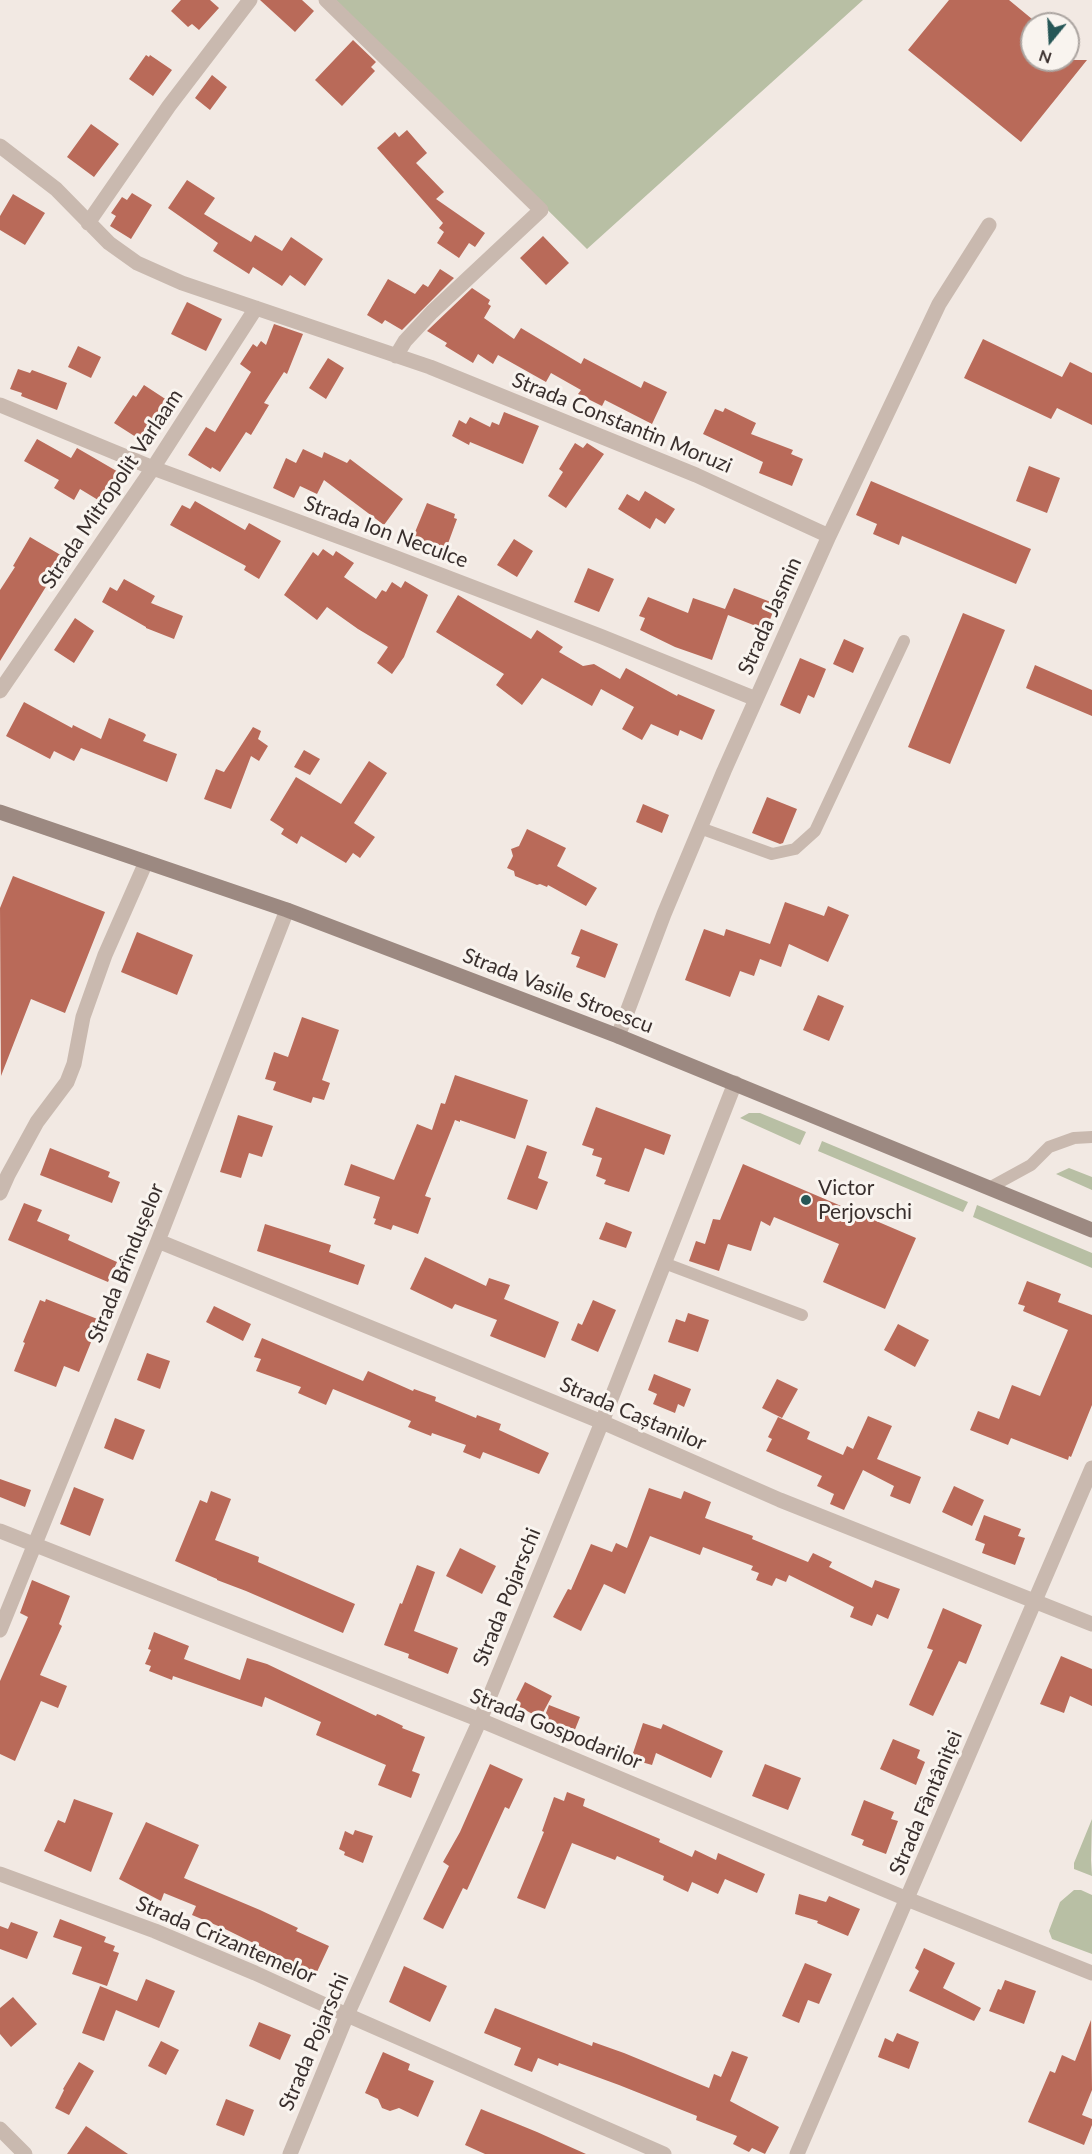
<!DOCTYPE html>
<html>
<head>
<meta charset="utf-8">
<style>
  body { margin:0 }
  #map { position:relative; width:1092px; height:2154px; overflow:hidden; background:#f2e9e3; font-family:Lato,sans-serif }
  canvas { display:block }
  .north { position:absolute; left:1020px; top:12px; width:60px; height:60px; box-sizing:border-box; background:#f9f4ef; border:2px solid #aca5a1; border-radius:50%; rotate:198deg; font-size:16px; font-weight:700; line-height:24px; text-align:center; color:#392f2d }
  .north::after { content:''; display:block; margin:auto; width:21px; height:27px; background:#265656; clip-path:polygon(50% 0,100% 100%,50% 72%,0 100%) }
</style>
</head>
<body>
<div id="map">
<canvas width="1092" height="2154"></canvas>
<div class="north">N</div>
</div>
<script>
const ctx = document.querySelector('canvas').getContext('2d');
ctx.lineJoin = 'round';
function fill(path, color) { ctx.fillStyle = color; ctx.fill(path, 'evenodd'); }
const poly = rows => new Path2D(rows.map(r => 'M' + r).join(''));
function strokePath(path, color, width, dash) { ctx.strokeStyle = color; ctx.lineWidth = width; ctx.lineCap = dash ? 'butt' : 'round'; ctx.setLineDash(dash || []); ctx.stroke(path); }
function label(font, color, halo, rows, align = 'center') {
  ctx.font = font + ' Lato,sans-serif'; ctx.lineWidth = 6; ctx.setLineDash([]); ctx.textBaseline = 'middle'; ctx.strokeStyle = halo; ctx.fillStyle = color; for (const [text, x, y, turn = 0] of rows) {
    ctx.save(); ctx.translate(x, y); ctx.rotate((+turn || 0) * Math.PI / 180); ctx.textAlign = isNaN(turn) ? turn : align; if (halo) ctx.strokeText(text, 0, 0); ctx.fillText(text, 0, 0); ctx.restore();
  }
}
fill(poly([
  [336,0,863,0,587,249],
  [749,1113,760,1113,806,1132,800,1145,740,1118],
  [822,1141,968,1202,963,1212,818,1151],
  [1069,1168,1092,1177,1092,1190,1056,1174],
  [977,1205,1092,1253,1092,1268,973,1217],
  [1092,1819,1091,1860,1092,1876,1074,1869,1074,1863],
  [1074,1890,1081,1890,1092,1895,1092,1954,1052,1939,1049,1931,1060,1902]
]), '#b8bfa4');
fill(poly([
  [181,0,210,0,219,8,199,30,192,24,188,27,171,11],
  [260,0,302,0,314,11,295,32],
  [949,0,1009,0,1032,19,1032,60,1087,60,1021,142,908,50],
  [353,40,376,62,371,67,375,71,342,106,315,80],
  [146,55,149,57,150,55,172,70,153,96,129,79],
  [212,75,227,87,210,110,195,98],
  [91,124,119,144,94,177,67,157],
  [407,130,427,153,416,163,444,192,436,199,485,233,475,247,469,243,459,258,437,243,444,232,439,228,443,223,377,148,395,132,399,137],
  [187,180,215,198,204,214,251,242,255,235,282,251,291,237,323,259,305,286,290,275,282,286,253,267,249,274,213,251,218,243,168,208],
  [132,193,152,205,131,239,110,226,116,216,111,213,122,197,127,200],
  [13,194,45,213,25,245,0,230,0,216],
  [543,236,569,263,546,285,520,258],
  [440,269,454,278,402,330,385,320,382,324,367,315,388,279,415,294,423,284,428,287],
  [472,288,490,300,488,304,491,306,484,318,514,339,521,328,581,364,584,358,641,388,644,381,667,392,652,424,605,400,602,406,578,394,581,390,551,373,546,382,498,355,493,364,478,354,473,363,445,346,447,343,427,331],
  [187,302,222,319,206,351,171,334],
  [274,324,303,334,287,374,284,372,264,403,269,405,251,435,246,432,220,472,212,467,211,469,188,455,206,427,215,432,251,372,240,364,253,344,257,347,261,341,266,345],
  [983,339,1062,377,1070,362,1092,373,1092,425,1057,408,1051,419,964,378],
  [78,346,101,357,91,378,68,367],
  [328,358,344,368,326,399,309,388],
  [18,369,30,373,32,370,67,383,57,410,21,396,22,393,10,389],
  [144,385,173,404,165,415,168,417,150,446,114,423,133,395,136,397],
  [725,408,756,423,751,434,793,450,791,454,803,459,792,486,759,473,763,462,703,434,715,409,723,412],
  [504,412,539,426,523,464,470,442,469,445,452,436,459,420,466,424,470,417,490,427,492,422,499,425],
  [37,439,71,458,77,448,120,473,103,503,80,489,74,500,54,488,59,480,24,461],
  [575,443,583,448,587,443,604,454,566,508,548,496,563,472,559,469],
  [303,449,322,458,324,452,347,463,350,459,403,499,384,525,324,480,317,494,300,486,294,498,273,488,286,458,296,463],
  [1029,466,1060,478,1047,513,1016,501],
  [871,481,1031,549,1016,584,902,536,899,545,873,534,877,524,856,515],
  [645,491,675,509,665,524,656,518,650,529,618,509,627,494,639,501],
  [195,501,245,530,249,523,281,541,259,579,244,570,246,566,170,525,182,505,190,509],
  [427,503,455,514,454,518,457,519,446,549,413,537],
  [30,537,64,557,62,560,70,565,60,581,53,577,47,585,0,661,0,590,15,567,13,566],
  [514,539,533,551,517,577,497,565],
  [323,549,333,556,336,551,354,563,344,577,376,599,382,590,386,592,392,582,401,588,405,581,428,595,404,657,392,674,377,663,388,647,358,629,327,607,317,620,284,595,313,552,318,556],
  [588,568,614,579,599,612,574,602],
  [124,579,155,596,151,603,183,616,174,639,146,628,146,627,102,602,110,587,117,591],
  [734,588,776,604,766,630,728,615,712,660,675,647,640,630,645,618,639,616,648,597,688,613,693,598,725,609],
  [458,595,531,639,537,630,563,647,559,652,583,666,594,664,620,679,626,668,677,696,678,694,715,710,702,740,680,730,678,736,651,724,642,740,622,729,634,707,601,689,592,706,542,678,522,705,496,685,504,674,436,632],
  [963,613,1005,630,950,764,908,747],
  [75,618,94,631,74,663,54,650],
  [844,639,864,648,853,673,833,664],
  [800,658,826,669,814,698,808,695,800,714,780,705],
  [1035,665,1092,690,1092,716,1026,688],
  [24,702,72,728,73,725,101,739,109,718,144,733,146,735,143,741,177,754,167,782,81,748,74,761,54,751,50,759,6,736],
  [253,727,261,731,258,739,268,746,259,761,251,756,231,809,204,799,216,769,224,772],
  [304,750,320,759,310,775,294,767],
  [369,761,387,773,354,823,375,837,360,858,353,853,346,863,301,836,297,844,281,834,284,829,270,820,296,777,341,804],
  [767,797,797,809,783,843,780,844,752,833],
  [643,804,669,815,662,833,636,822],
  [527,829,566,848,557,866,597,888,586,906,548,885,547,887,540,884,537,885,515,876,514,871,507,868,513,856,511,849,519,846],
  [13,876,105,912,65,1013,31,999,1,1076,0,908],
  [785,902,824,916,828,906,849,915,828,962,789,944,781,967,760,959,754,976,740,971,730,997,685,980,704,929,724,936,726,929,770,944],
  [581,929,618,944,605,978,576,967,580,957,571,954],
  [137,932,193,955,177,995,121,972],
  [818,995,844,1006,829,1041,803,1030],
  [302,1017,339,1030,322,1080,330,1083,324,1100,313,1097,311,1103,273,1090,276,1082,265,1079,274,1052,288,1057],
  [455,1075,528,1100,515,1139,460,1120,460,1122,455,1120,425,1196,431,1198,418,1234,393,1225,391,1230,374,1224,376,1219,373,1218,380,1197,344,1185,351,1164,394,1180,417,1124,432,1130,441,1103,445,1104],
  [596,1107,671,1135,664,1155,645,1148,629,1192,604,1184,606,1180,596,1176,602,1158,592,1155,594,1149,582,1145],
  [238,1115,273,1126,262,1157,249,1153,241,1178,220,1172],
  [527,1145,547,1152,538,1178,548,1182,537,1210,507,1199],
  [50,1148,110,1172,108,1177,120,1182,112,1203,40,1175],
  [743,1164,916,1238,885,1309,823,1282,839,1244,774,1217,770,1226,761,1221,751,1251,728,1244,719,1271,689,1261,696,1241,705,1244,713,1219,720,1220],
  [24,1203,42,1210,37,1221,70,1235,68,1240,117,1262,108,1282,8,1240],
  [606,1222,632,1232,626,1248,599,1239],
  [265,1224,331,1245,329,1252,365,1265,358,1285,257,1251],
  [425,1257,486,1286,489,1278,510,1285,504,1299,559,1322,545,1358,490,1336,497,1320,455,1304,452,1309,410,1289],
  [1027,1281,1061,1294,1058,1302,1092,1315,1092,1405,1071,1457,1069,1456,1068,1460,1011,1438,1008,1445,970,1430,978,1411,999,1419,1012,1385,1040,1396,1068,1330,1023,1311,1025,1306,1018,1304],
  [46,1299,100,1320,79,1372,64,1366,56,1387,14,1371,25,1343,23,1342,40,1300,45,1302],
  [593,1300,616,1310,598,1352,571,1340,578,1323,582,1325],
  [214,1306,251,1324,243,1341,206,1322],
  [688,1313,709,1320,698,1352,668,1342,676,1319,685,1322],
  [898,1324,929,1340,915,1367,884,1350],
  [262,1338,363,1381,368,1371,413,1391,414,1389,436,1397,435,1401,476,1418,477,1415,501,1424,499,1430,549,1453,539,1474,483,1452,480,1459,463,1452,466,1445,432,1433,431,1436,408,1427,411,1421,333,1389,326,1405,298,1393,301,1387,256,1371,261,1359,254,1357],
  [147,1353,170,1361,160,1389,137,1380],
  [654,1374,691,1389,684,1407,678,1404,675,1413,653,1404,657,1394,648,1390],
  [777,1379,798,1389,782,1418,762,1408],
  [868,1416,892,1426,877,1459,921,1477,910,1504,890,1496,894,1486,863,1470,844,1510,830,1504,834,1494,817,1486,822,1476,766,1451,772,1439,768,1437,778,1417,810,1432,807,1439,843,1455,847,1446,853,1449],
  [115,1418,145,1430,133,1460,104,1448],
  [0,1479,31,1490,25,1507,0,1497],
  [954,1486,984,1500,972,1526,942,1512],
  [74,1487,104,1499,90,1536,60,1524],
  [649,1488,681,1499,684,1491,711,1502,705,1518,753,1536,752,1539,808,1562,813,1553,832,1562,829,1567,872,1588,875,1580,900,1589,888,1619,877,1614,872,1626,850,1617,854,1607,789,1575,786,1582,776,1578,772,1586,756,1580,759,1573,751,1570,753,1566,703,1547,700,1555,650,1536,625,1594,604,1584,581,1631,553,1617,568,1589,571,1590,591,1544,612,1552,616,1543,627,1548],
  [211,1491,231,1499,215,1540,259,1557,258,1562,355,1604,343,1633,246,1591,217,1580,217,1579,175,1561,200,1500,207,1503],
  [984,1515,1021,1529,1018,1536,1025,1538,1015,1565,982,1553,985,1544,975,1540],
  [460,1548,496,1566,482,1594,446,1576],
  [417,1565,435,1572,414,1631,458,1648,448,1674,408,1658,409,1654,384,1645,400,1603,402,1604],
  [32,1580,70,1596,59,1624,62,1626,40,1675,67,1686,58,1708,41,1701,15,1761,0,1754,0,1681,28,1617,20,1613],
  [943,1608,982,1625,966,1664,959,1661,933,1716,909,1705,933,1650,927,1648],
  [154,1632,189,1646,184,1659,240,1680,247,1658,267,1664,376,1716,377,1714,380,1715,403,1726,402,1728,425,1737,412,1771,420,1774,411,1798,378,1785,386,1765,316,1735,321,1722,265,1697,262,1707,173,1676,172,1680,149,1671,151,1666,145,1664,151,1650,148,1649],
  [1061,1656,1092,1669,1092,1706,1070,1696,1064,1713,1040,1704],
  [525,1682,552,1696,540,1718,514,1704],
  [549,1705,580,1717,572,1737,541,1726],
  [643,1723,661,1729,663,1724,723,1751,711,1778,656,1753,652,1765,631,1759],
  [893,1739,920,1750,917,1758,925,1762,916,1785,880,1769],
  [490,1764,523,1779,509,1809,505,1807,467,1890,463,1888,443,1929,423,1919,449,1866,443,1862,460,1832],
  [765,1764,801,1778,788,1810,752,1796],
  [567,1792,585,1799,583,1806,660,1839,659,1842,692,1857,695,1850,716,1860,718,1853,765,1874,757,1893,725,1879,718,1894,692,1882,688,1892,663,1880,664,1876,617,1856,615,1860,572,1843,545,1909,517,1898,544,1832,542,1831,554,1797,564,1801],
  [74,1799,113,1813,91,1872,44,1851,58,1820,65,1823],
  [864,1800,894,1812,891,1819,898,1821,886,1854,862,1845,864,1840,851,1835],
  [146,1822,199,1845,184,1878,260,1910,298,1928,296,1931,329,1946,316,1974,223,1928,192,1915,196,1906,164,1893,161,1901,119,1879],
  [355,1830,373,1836,363,1863,344,1855,345,1852,339,1849,345,1831,353,1835],
  [799,1894,826,1902,829,1896,860,1909,848,1936,817,1923,818,1921,795,1914],
  [60,1919,106,1937,104,1942,115,1946,113,1951,119,1953,107,1986,72,1974,82,1947,53,1937],
  [11,1922,38,1932,27,1959,0,1949,0,1926,8,1929],
  [924,1948,955,1963,943,1988,981,2008,974,2021,909,1991,919,1971,915,1968],
  [805,1963,832,1974,819,2004,808,2000,799,2023,782,2016],
  [404,1966,447,1986,430,2022,389,2002],
  [146,1979,175,1991,159,2028,116,2010,104,2041,82,2033,100,1986,137,2001],
  [1005,1980,1036,1991,1024,2024,989,2011,998,1989,1001,1990],
  [13,1997,37,2024,11,2047,0,2034,0,2008],
  [495,2008,592,2046,593,2042,624,2053,709,2088,714,2074,721,2077,732,2051,748,2057,730,2101,779,2127,765,2154,752,2148,749,2152,733,2144,737,2136,696,2120,697,2116,619,2085,559,2063,558,2066,538,2058,532,2072,514,2065,521,2048,484,2033],
  [1091,2020,1092,2090,1082,2115,1092,2119,1092,2125,1084,2145,1028,2122,1050,2071,1055,2073,1062,2055,1075,2061],
  [259,2022,291,2035,280,2060,249,2046],
  [897,2033,919,2042,909,2069,878,2057,885,2038,893,2042],
  [161,2041,179,2050,166,2075,148,2066],
  [383,2052,410,2064,408,2070,434,2081,418,2117,399,2108,390,2111,382,2108,378,2099,365,2093],
  [79,2062,94,2071,69,2115,55,2108,64,2090,63,2089],
  [226,2099,254,2110,244,2136,216,2125],
  [481,2109,537,2132,586,2154,485,2154,465,2145],
  [86,2126,128,2154,67,2154]
]), '#b96a59');
strokePath(poly([
  [700,828,772,854,795,849,815,831,904,641],
  [989,1188,1031,1165,1049,1147,1074,1138,1092,1137],
  [664,1263,802,1315]
]), '#c9b9af', 12);
strokePath(poly([
  [326,0,541,210,432,312,405,341,396,356],
  [0,146,56,189,109,243,137,263,182,283,430,367,696,475,829,536],
  [88,223,169,106,250,0],
  [0,405,153,468,394,557,600,636,756,699],
  [0,691,153,468,256,308],
  [618,1036,664,914,724,771,829,536,939,304,989,225],
  [0,1193,8,1175,37,1122,67,1082,74,1064,83,1017,105,955,146,862],
  [158,1241,602,1422,780,1500,1092,1624],
  [0,1531,480,1720,907,1899,1092,1973],
  [0,1630,158,1241,287,910],
  [0,1874,155,1931,255,1973,347,2015,664,2154],
  [0,2129,25,2154],
  [290,2154,347,2015,480,1720,602,1422,735,1083],
  [797,2154,1092,1468]
]), '#c9b9af', 15);
strokePath(poly([
  [0,812,287,910,618,1036,1092,1230]
]), '#9c8981', 15);
for (const [x, y, r, color] of [
  [806,1200,6,"#265656"]
]) { const dot = new Path2D(); dot.arc(x, y, r, 0, 2 * Math.PI); ctx.fillStyle = color; ctx.fill(dot); strokePath(dot, '#f9f4ef', 2); }
label('21px', '#392f2d', '#f9f4ef', [
  ["Strada Constantin Moruzi",622,423,22],
  ["Strada Mitropolit Varlaam",112,489,-56],
  ["Strada Ion Neculce",386,532,20],
  ["Strada Jasmin",770,616,-66],
  ["Strada Vasile Stroescu",558,991,21],
  ["Strada Brîndușelor",126,1263,-68],
  ["Strada Caștanilor",633,1414,23],
  ["Strada Pojarschi",507,1597,-68],
  ["Strada Gospodarilor",556,1729,22],
  ["Strada Fântâniței",926,1803,-67],
  ["Strada Crizantemelor",226,1940,23],
  ["Strada Pojarschi",314,2042,-67]
]);
label('21px', '#392f2d', '#f9f4ef', [
  ["Victor",818,1188],
  ["Perjovschi",818,1212]
], 'left');
</script>
</body>
</html>
